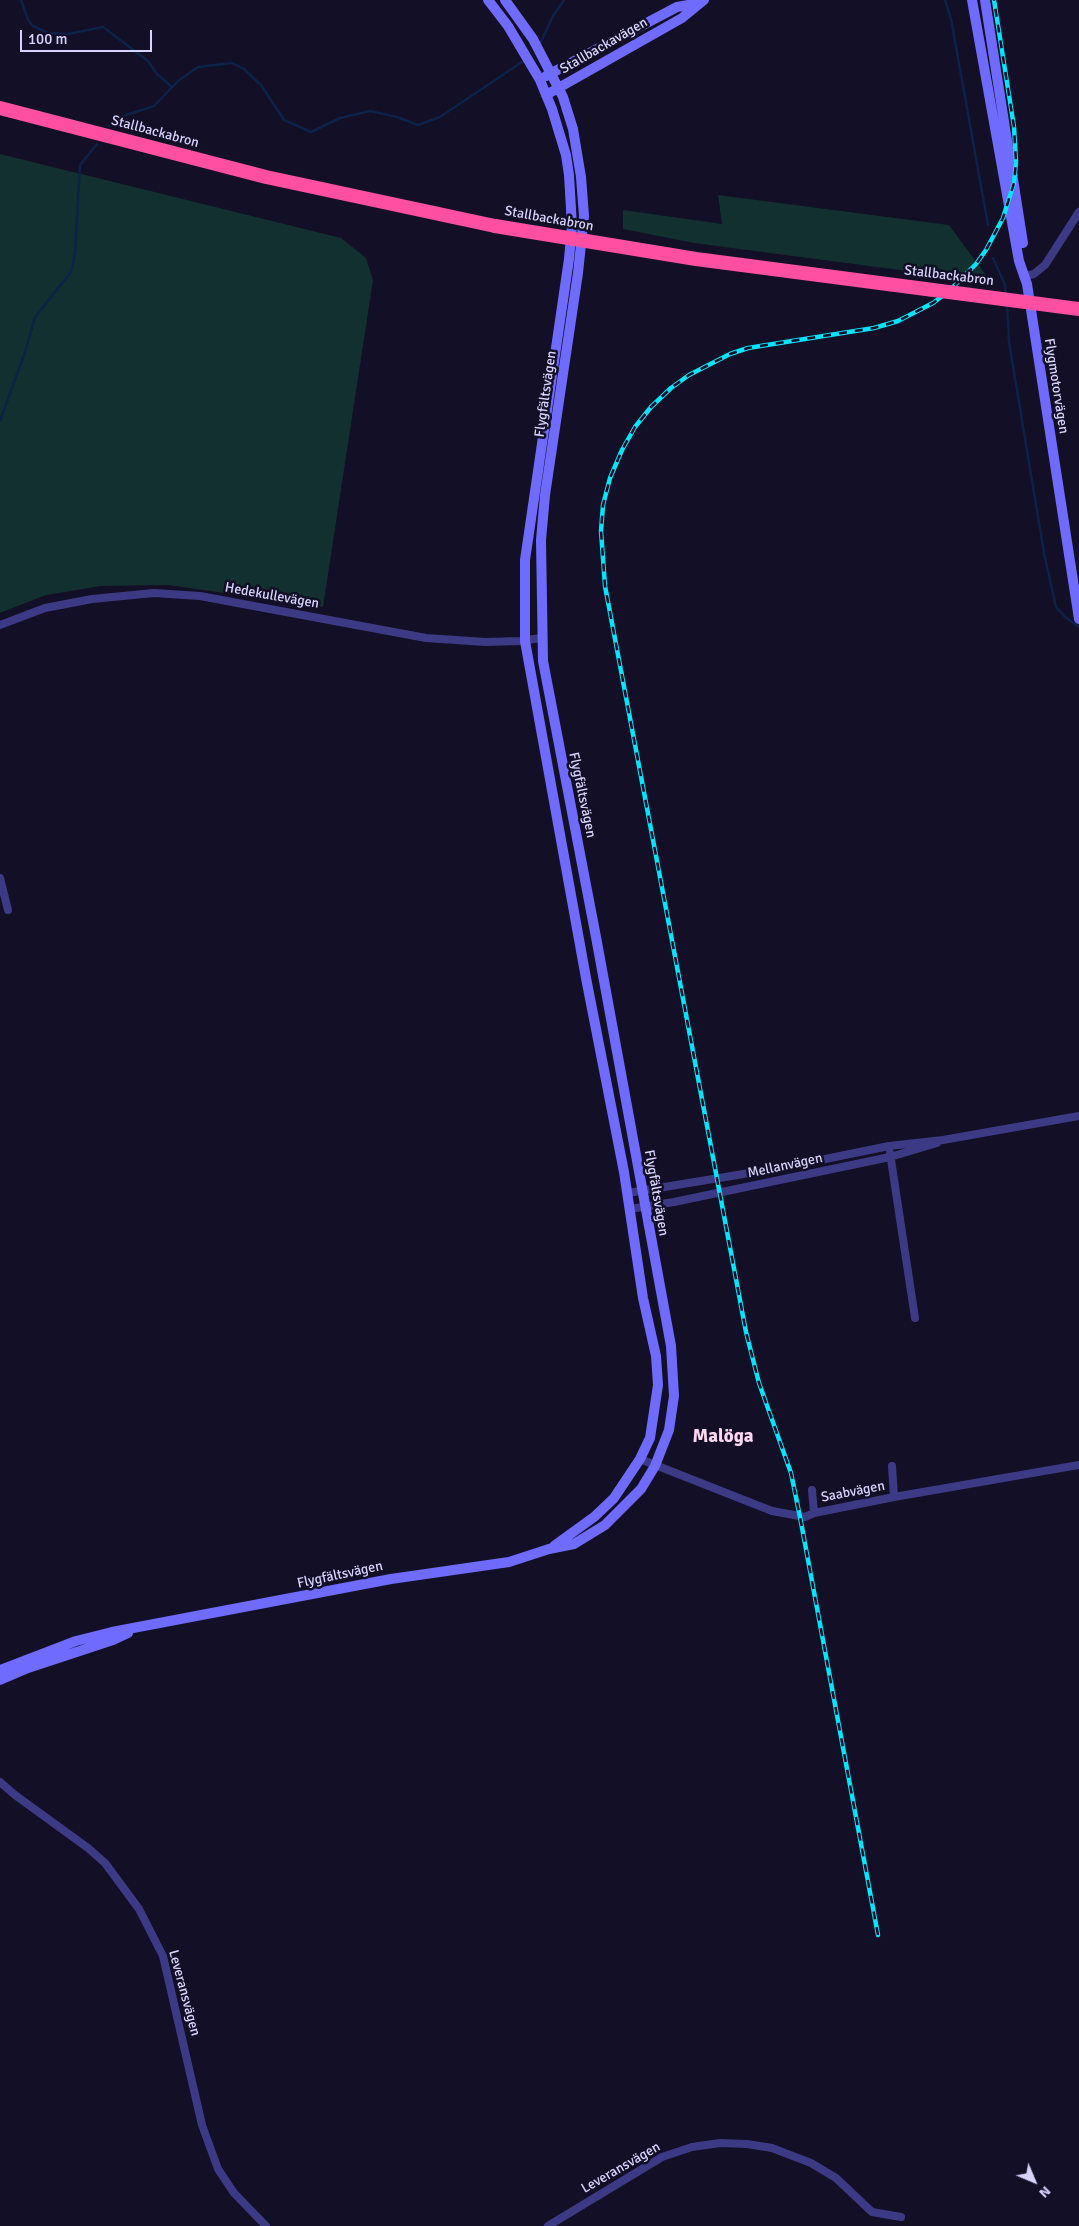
<!DOCTYPE html>
<html>
<head>
<meta charset="utf-8">
<style>
  body { margin:0 }
  #map { position:relative; width:1079px; height:2226px; overflow:hidden; background:#130f26; font-family:Signika,sans-serif }
  canvas { display:block }
  .north { position:absolute; left:1009px; top:2156px; width:50px; height:50px; -webkit-text-stroke:4px #130f26; paint-order:stroke; rotate:135deg; font-size:14px; font-weight:700; line-height:20px; text-align:center; color:#d9d4ff }
  .north::after { content:''; display:block; margin:auto; width:18px; height:22px; background:#d9d4ff; clip-path:polygon(50% 0,100% 100%,50% 72%,0 100%) }
  .scale { position:absolute; left:20px; top:30px; width:132px; height:22px; box-sizing:border-box; border:2px solid #d9d4ff; border-top:0; padding-left:6px; font-size:15px; line-height:18px; white-space:nowrap; color:#d9d4ff; -webkit-text-stroke:4px #130f26; paint-order:stroke }
</style>
</head>
<body>
<div id="map">
<canvas width="1079" height="2226"></canvas>
<div class="north">N</div>
<div class="scale">100 m</div>
</div>
<script>
const ctx = document.querySelector('canvas').getContext('2d');
ctx.lineJoin = 'round';
function fill(path, color) { ctx.fillStyle = color; ctx.fill(path, 'evenodd'); }
const poly = rows => new Path2D(rows.map(r => 'M' + r).join(''));
function strokePath(path, color, width, dash) { ctx.strokeStyle = color; ctx.lineWidth = width; ctx.lineCap = dash ? 'butt' : 'round'; ctx.setLineDash(dash || []); ctx.stroke(path); }
function label(font, color, halo, rows, align = 'center') {
  ctx.font = font + ' Signika,sans-serif'; ctx.lineWidth = 5; ctx.setLineDash([]); ctx.textBaseline = 'middle'; ctx.strokeStyle = halo; ctx.fillStyle = color; for (const [text, x, y, turn = 0] of rows) {
    ctx.save(); ctx.translate(x, y); ctx.rotate((+turn || 0) * Math.PI / 180); ctx.textAlign = isNaN(turn) ? turn : align; if (halo) ctx.strokeText(text, 0, 0); ctx.fillText(text, 0, 0); ctx.restore();
  }
}
fill(poly([
  [0,154,341,238,366,258,373,280,323,607,168,585,101,586,46,595,0,613],
  [718,195,949,225,991,282,694,243,623,229,623,210,722,224]
]), '#12302f');
strokePath(poly([
  [21,0,28,20,33,26,48,33,68,34,103,27,148,61,157,74,172,87],
  [945,0,951,19,988,225],
  [539,46,553,16,564,0],
  [109,126,126,115,154,106,178,81,198,67,232,63,244,69,261,85,284,120,311,132,340,118,370,111,397,117,418,125,440,117,525,60],
  [993,258,1005,285,1006,296],
  [1007,304,1009,342,1044,553,1056,607,1065,617,1079,627],
  [0,421,25,352,35,317,71,272,75,254,80,165,97,144]
]), '#0c2248', 2.5);
strokePath(poly([
  [1025,276,1034,274,1045,265,1079,212],
  [0,625,45,608,92,599,154,593,200,596,426,638,485,642,520,641,541,638],
  [0,878,8,910],
  [890,1153,915,1318],
  [628,1193,786,1167,889,1146,943,1140,1079,1116],
  [630,1209,674,1202,890,1157,937,1143],
  [640,1459,772,1511,805,1517,814,1513,894,1497,1079,1465],
  [892,1466,894,1497],
  [812,1490,814,1513],
  [0,1782,15,1795,88,1848,105,1863,139,1909,163,1956,202,2125,218,2169,234,2193,266,2226],
  [548,2226,662,2157,692,2147,720,2143,747,2144,772,2148,811,2163,836,2178,872,2212,901,2217]
]), '#3d3a85', 8);
strokePath(poly([
  [488,0,508,26,540,80,552,109,566,155,569,175,572,226,569,259,525,560,525,641,586,978,624,1172,643,1298,656,1356,658,1385,650,1438,640,1459,614,1498,594,1517,554,1546],
  [972,0,1019,261,1027,284,1079,619],
  [985,0,1023,243],
  [546,76,677,7,699,3],
  [546,95,682,18,704,0],
  [0,1670,76,1641,112,1632,391,1579,509,1562,549,1549,574,1544,605,1525,641,1489,655,1466,669,1430,674,1396,671,1346,596,937,543,661,541,540,545,495,578,273,584,216,581,177,573,129,563,97,533,39,505,0],
  [0,1680,28,1668,113,1640,128,1633]
]), '#6f6bff', 10);
strokePath(poly([
  [0,108,266,177,495,226]
]), '#ff4fa3', 14);
const rail = poly([
  [878,1935,800,1517,791,1473,759,1383,746,1332,605,586,601,531,603,505,610,478,622,450,635,427,651,407,671,388,689,375,730,354,748,348,874,328,898,321,933,303,949,291,976,264,986,250,1003,218,1014,183,1016,162,1014,127,994,0]
]);
strokePath(rail, '#00e5ff', 4.5);
strokePath(rail, '#130f26', 2.5, [8]);
strokePath(poly([
  [495,226,696,259,1079,309]
]), '#ff4fa3', 14);
label('14px', '#d9d4ff', '#130f26', [
  ["Stallbackavägen",604,46,-30],
  ["Stallbackabron",155,132,15],
  ["Stallbackabron",549,219,10],
  ["Stallbackabron",949,276,7],
  ["Flygmotorvägen",1056,386,81],
  ["Flygfältsvägen",546,394,-82],
  ["Hedekullevägen",272,596,10],
  ["Flygfältsvägen",582,795,78],
  ["Mellanvägen",785,1166,-12],
  ["Flygfältsvägen",656,1193,80],
  ["Saabvägen",853,1492,-11],
  ["Flygfältsvägen",340,1575,-12],
  ["Leveransvägen",184,1993,75],
  ["Leveransvägen",621,2168,-30]
]);
label('bold 19px', '#ffd6f0', '#130f26', [
  ["Malöga",723,1437]
]);
</script>
</body>
</html>
